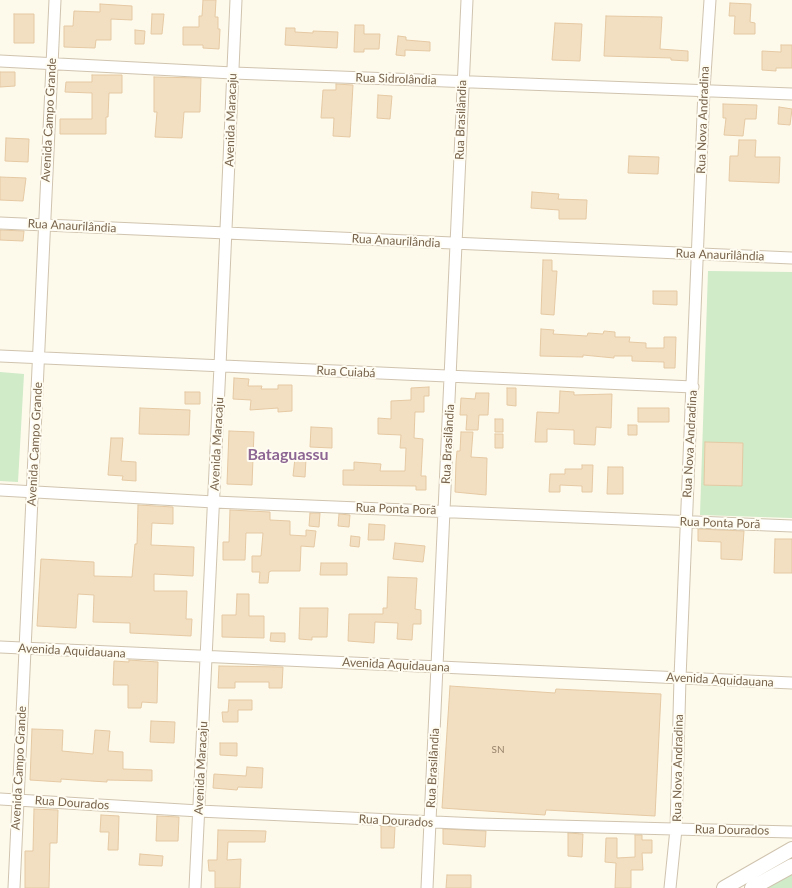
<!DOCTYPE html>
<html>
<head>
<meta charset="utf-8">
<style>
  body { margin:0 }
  canvas { display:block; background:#fdf9eb }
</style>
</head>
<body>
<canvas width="792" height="888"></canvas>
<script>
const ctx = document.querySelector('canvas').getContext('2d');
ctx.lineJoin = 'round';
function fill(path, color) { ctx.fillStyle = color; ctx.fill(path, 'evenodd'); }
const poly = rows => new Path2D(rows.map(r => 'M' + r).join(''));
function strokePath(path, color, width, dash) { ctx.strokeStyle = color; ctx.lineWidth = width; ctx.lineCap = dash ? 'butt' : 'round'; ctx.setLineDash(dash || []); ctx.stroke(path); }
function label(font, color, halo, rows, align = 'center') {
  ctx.font = font + ' Lato,sans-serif'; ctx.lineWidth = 4; ctx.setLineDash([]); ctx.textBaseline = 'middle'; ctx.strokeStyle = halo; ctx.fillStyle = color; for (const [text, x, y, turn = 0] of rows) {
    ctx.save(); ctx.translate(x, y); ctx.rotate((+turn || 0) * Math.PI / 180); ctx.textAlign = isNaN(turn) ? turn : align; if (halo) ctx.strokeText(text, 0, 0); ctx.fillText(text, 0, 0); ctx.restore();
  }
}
fill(poly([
  [708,271,792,272,792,518,700,515],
  [0,372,24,374,18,482,0,481],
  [792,870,792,888,761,888]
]), '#cfebc8');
const building = poly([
  [203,0,216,0,215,17,218,17,218,29,220,29,219,49,203,48,203,45,183,45,183,27,199,27,199,16,202,16,203,0],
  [730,3,751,4,750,22,755,23,755,34,734,34,735,16,729,16,730,3],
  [100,4,132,6,132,20,111,19,111,40,96,40,95,48,64,47,64,26,73,26,74,11,100,12,100,4],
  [14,14,34,14,34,43,14,43,14,14],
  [152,14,164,14,162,34,151,34,152,14],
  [606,16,662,17,660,49,688,51,688,61,671,60,671,58,604,56,606,16],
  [555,23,582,24,580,61,552,60,555,23],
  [355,25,364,25,364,34,380,34,379,49,364,49,364,52,354,52,355,25],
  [286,28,295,28,295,32,313,33,313,31,338,32,337,48,285,45,286,28],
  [135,30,145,31,144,44,135,44,135,30],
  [398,36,406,37,406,40,430,42,430,51,405,50,405,56,396,55,398,36],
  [781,45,792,45,792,68,776,68,776,71,762,70,762,51,781,52,781,45],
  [0,72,15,72,15,86,0,87,0,72],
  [92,75,122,75,122,93,109,93,108,117,106,117,106,134,60,134,60,119,92,119,92,93,65,92,66,82,92,82,92,75],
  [154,77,201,78,200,112,184,112,182,138,155,137,157,112,154,112,154,77],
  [336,84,353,85,350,137,333,136,334,118,321,118,323,90,336,90,336,84],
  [378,95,392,96,390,119,377,118,378,95],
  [723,104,757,105,756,119,745,119,743,136,724,135,726,118,723,118,723,104],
  [779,107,792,109,790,125,778,124,779,107],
  [6,138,29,139,28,162,5,161,6,138],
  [739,140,756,140,755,157,780,157,779,183,729,181,730,156,738,156,739,140],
  [629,156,659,157,658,174,628,173,629,156],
  [0,177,26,178,23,201,0,200,0,177],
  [532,192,559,194,558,199,587,200,586,219,559,219,559,210,531,208,532,192],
  [0,230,24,231,23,241,0,240,0,230],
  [543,260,552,260,552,271,557,271,554,315,541,314,543,260],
  [653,291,677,291,677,305,653,304,653,291],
  [541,329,554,330,553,334,587,336,588,333,603,334,604,331,615,332,615,337,630,337,629,342,646,343,646,348,664,348,664,337,676,337,675,368,664,368,664,362,632,361,632,356,614,356,614,358,583,355,583,357,540,356,541,329],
  [234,378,249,379,248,386,262,386,261,389,278,389,278,385,292,385,292,411,278,412,278,408,250,410,251,400,233,399,234,378],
  [429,387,429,396,424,396,424,412,415,412,414,438,423,439,421,476,426,476,426,490,416,490,416,486,343,485,343,470,354,470,354,462,381,464,380,471,405,471,406,448,400,448,401,435,378,434,378,418,391,419,391,401,411,400,411,388,429,387],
  [507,388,516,388,516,406,507,405,507,388],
  [560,391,574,392,574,395,612,394,611,428,596,427,595,445,574,444,574,430,547,429,547,442,535,442,537,412,559,413,560,391],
  [185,392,200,392,200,404,185,404,185,392],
  [476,393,489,393,488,415,479,415,478,430,466,430,467,415,460,415,461,398,475,399,476,393],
  [140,408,190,410,189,435,139,434,140,408],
  [638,408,669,408,669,422,638,422,638,408],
  [495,419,503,419,503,432,495,432,495,419],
  [628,425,637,425,637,435,628,435,628,425],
  [311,427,332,428,332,448,310,447,311,427],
  [229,431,254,432,252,485,227,484,229,431],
  [461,432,473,432,471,457,487,458,486,495,455,492,456,462,457,451,460,451,461,432],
  [495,434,503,434,503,448,495,448,495,434],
  [111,438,123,438,121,461,136,462,136,481,122,480,123,476,108,475,111,438],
  [705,442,743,443,742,486,704,485,705,442],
  [295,458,306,459,305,477,293,476,295,458],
  [582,465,593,465,592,492,582,492,582,486,560,485,560,492,549,492,550,474,565,474,565,469,582,469,582,465],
  [608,467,623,467,623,494,607,494,608,467],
  [138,505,173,507,173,524,152,523,151,545,194,547,193,576,154,574,154,591,187,591,186,619,192,619,191,636,130,633,130,623,93,622,94,595,78,594,76,628,37,626,41,559,94,562,94,576,132,577,135,544,137,544,138,505],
  [230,510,270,512,270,520,290,521,290,535,306,536,306,530,316,531,314,547,301,546,300,571,271,571,269,572,268,583,259,583,260,572,252,572,252,556,261,556,263,533,246,533,245,560,223,560,223,542,229,542,230,510],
  [310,513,320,513,319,527,309,526,310,513],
  [339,514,350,515,349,527,338,526,339,514],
  [369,524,385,525,384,540,368,540,369,524],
  [698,529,744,531,742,560,721,559,721,542,698,541,698,529],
  [351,536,360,537,359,547,350,546,351,536],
  [775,539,792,539,792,573,774,573,775,539],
  [395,543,425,546,423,562,393,559,395,543],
  [321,563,347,563,347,575,320,575,321,563],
  [388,577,417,578,415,609,421,610,421,624,413,624,412,640,397,639,398,623,375,622,374,643,348,641,349,614,383,614,383,608,387,608,388,577],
  [237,594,249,594,249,616,264,616,264,638,222,637,222,615,236,615,237,594],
  [300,608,328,608,327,637,312,637,312,640,299,639,300,608],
  [271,633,285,633,285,642,270,641,271,633],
  [129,660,158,662,157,703,142,702,141,708,128,708,128,685,113,685,114,661,129,662,129,660],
  [219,666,283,667,282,688,269,688,269,682,235,682,235,688,218,688,219,666],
  [450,686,555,693,556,689,661,694,655,816,546,810,545,815,442,808,450,686],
  [229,700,252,700,252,710,238,710,238,722,223,722,222,712,228,712,229,700],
  [151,721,175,722,174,743,150,742,151,721],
  [32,729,63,730,62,751,93,754,95,730,110,731,108,751,123,752,123,769,152,770,152,781,107,780,107,782,75,780,61,779,61,782,30,780,32,729],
  [220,743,237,743,237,756,220,755,220,743],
  [247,767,263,768,262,788,238,787,237,790,213,788,214,774,246,776,247,767],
  [34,809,58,810,57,843,50,843,49,888,25,888,25,851,33,851,34,809],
  [101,815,119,816,118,850,108,850,109,832,100,832,101,815],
  [157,816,179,817,178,841,156,841,157,816],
  [381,826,395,827,394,848,381,848,381,826],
  [443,829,486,831,485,847,443,844,443,829],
  [218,830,266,831,265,842,228,842,227,860,241,859,240,888,215,888,215,871,209,871,208,860,217,860,218,830],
  [568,833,583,834,582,857,568,856,568,833],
  [635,835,642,835,642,840,652,840,652,853,642,853,643,870,631,870,631,888,615,888,616,863,605,862,606,838,617,838,617,858,635,857,635,835],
  [140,854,163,856,162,866,139,865,140,854],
  [447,875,471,875,471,888,446,888,447,875]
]);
fill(building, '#f2dfc2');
strokePath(building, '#e5c9a3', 1);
const minor = poly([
  [0,61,233,73,792,94],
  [0,223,792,258],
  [0,356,693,387],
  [0,490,214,502,792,526],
  [0,647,792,683],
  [0,799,199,811,478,824,792,832],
  [14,888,55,0],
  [195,888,220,366,236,0],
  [427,888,467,0],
  [670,888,676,829,680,678,704,90,710,0]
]);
const tertiary = poly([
  [724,888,792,849],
  [752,888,792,866]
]);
strokePath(minor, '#d0c4af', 13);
strokePath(tertiary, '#d0c4af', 16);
strokePath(minor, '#fff', 11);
strokePath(tertiary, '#fff', 14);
label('10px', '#97846a', null, [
  ["SN",498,750]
]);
label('12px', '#79654d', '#fffcf2', [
  ["Rua Sidrolândia",396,79,2],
  ["Avenida Campo Grande",49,120,-87],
  ["Avenida Maracaju",231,120,-88],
  ["Rua Brasilândia",461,120,-88],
  ["Rua Nova Andradina",703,120,-88],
  ["Rua Anaurilândia",72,226,3],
  ["Rua Anaurilândia",396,241,3],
  ["Rua Anaurilândia",720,255,2],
  ["Rua Cuiabá",346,372,3],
  ["Avenida Campo Grande",35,444,-87],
  ["Avenida Maracaju",217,444,-87],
  ["Rua Brasilândia",448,444,-87],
  ["Rua Nova Andradina",690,444,-87],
  ["Rua Ponta Porã",396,509,2],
  ["Rua Ponta Porã",720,523,2],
  ["Avenida Aquidauana",72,651,3],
  ["Avenida Aquidauana",396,665,3],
  ["Avenida Aquidauana",720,680,3],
  ["Avenida Campo Grande",19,768,-87],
  ["Avenida Maracaju",201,768,-87],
  ["Rua Brasilândia",433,768,-87],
  ["Rua Nova Andradina",678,768,-89],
  ["Rua Dourados",72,803,4],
  ["Rua Dourados",396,821,3],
  ["Rua Dourados",732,830,1]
]);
label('bold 16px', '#8d6694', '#fffcf2', [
  ["Bataguassu",288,455]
]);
</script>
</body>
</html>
